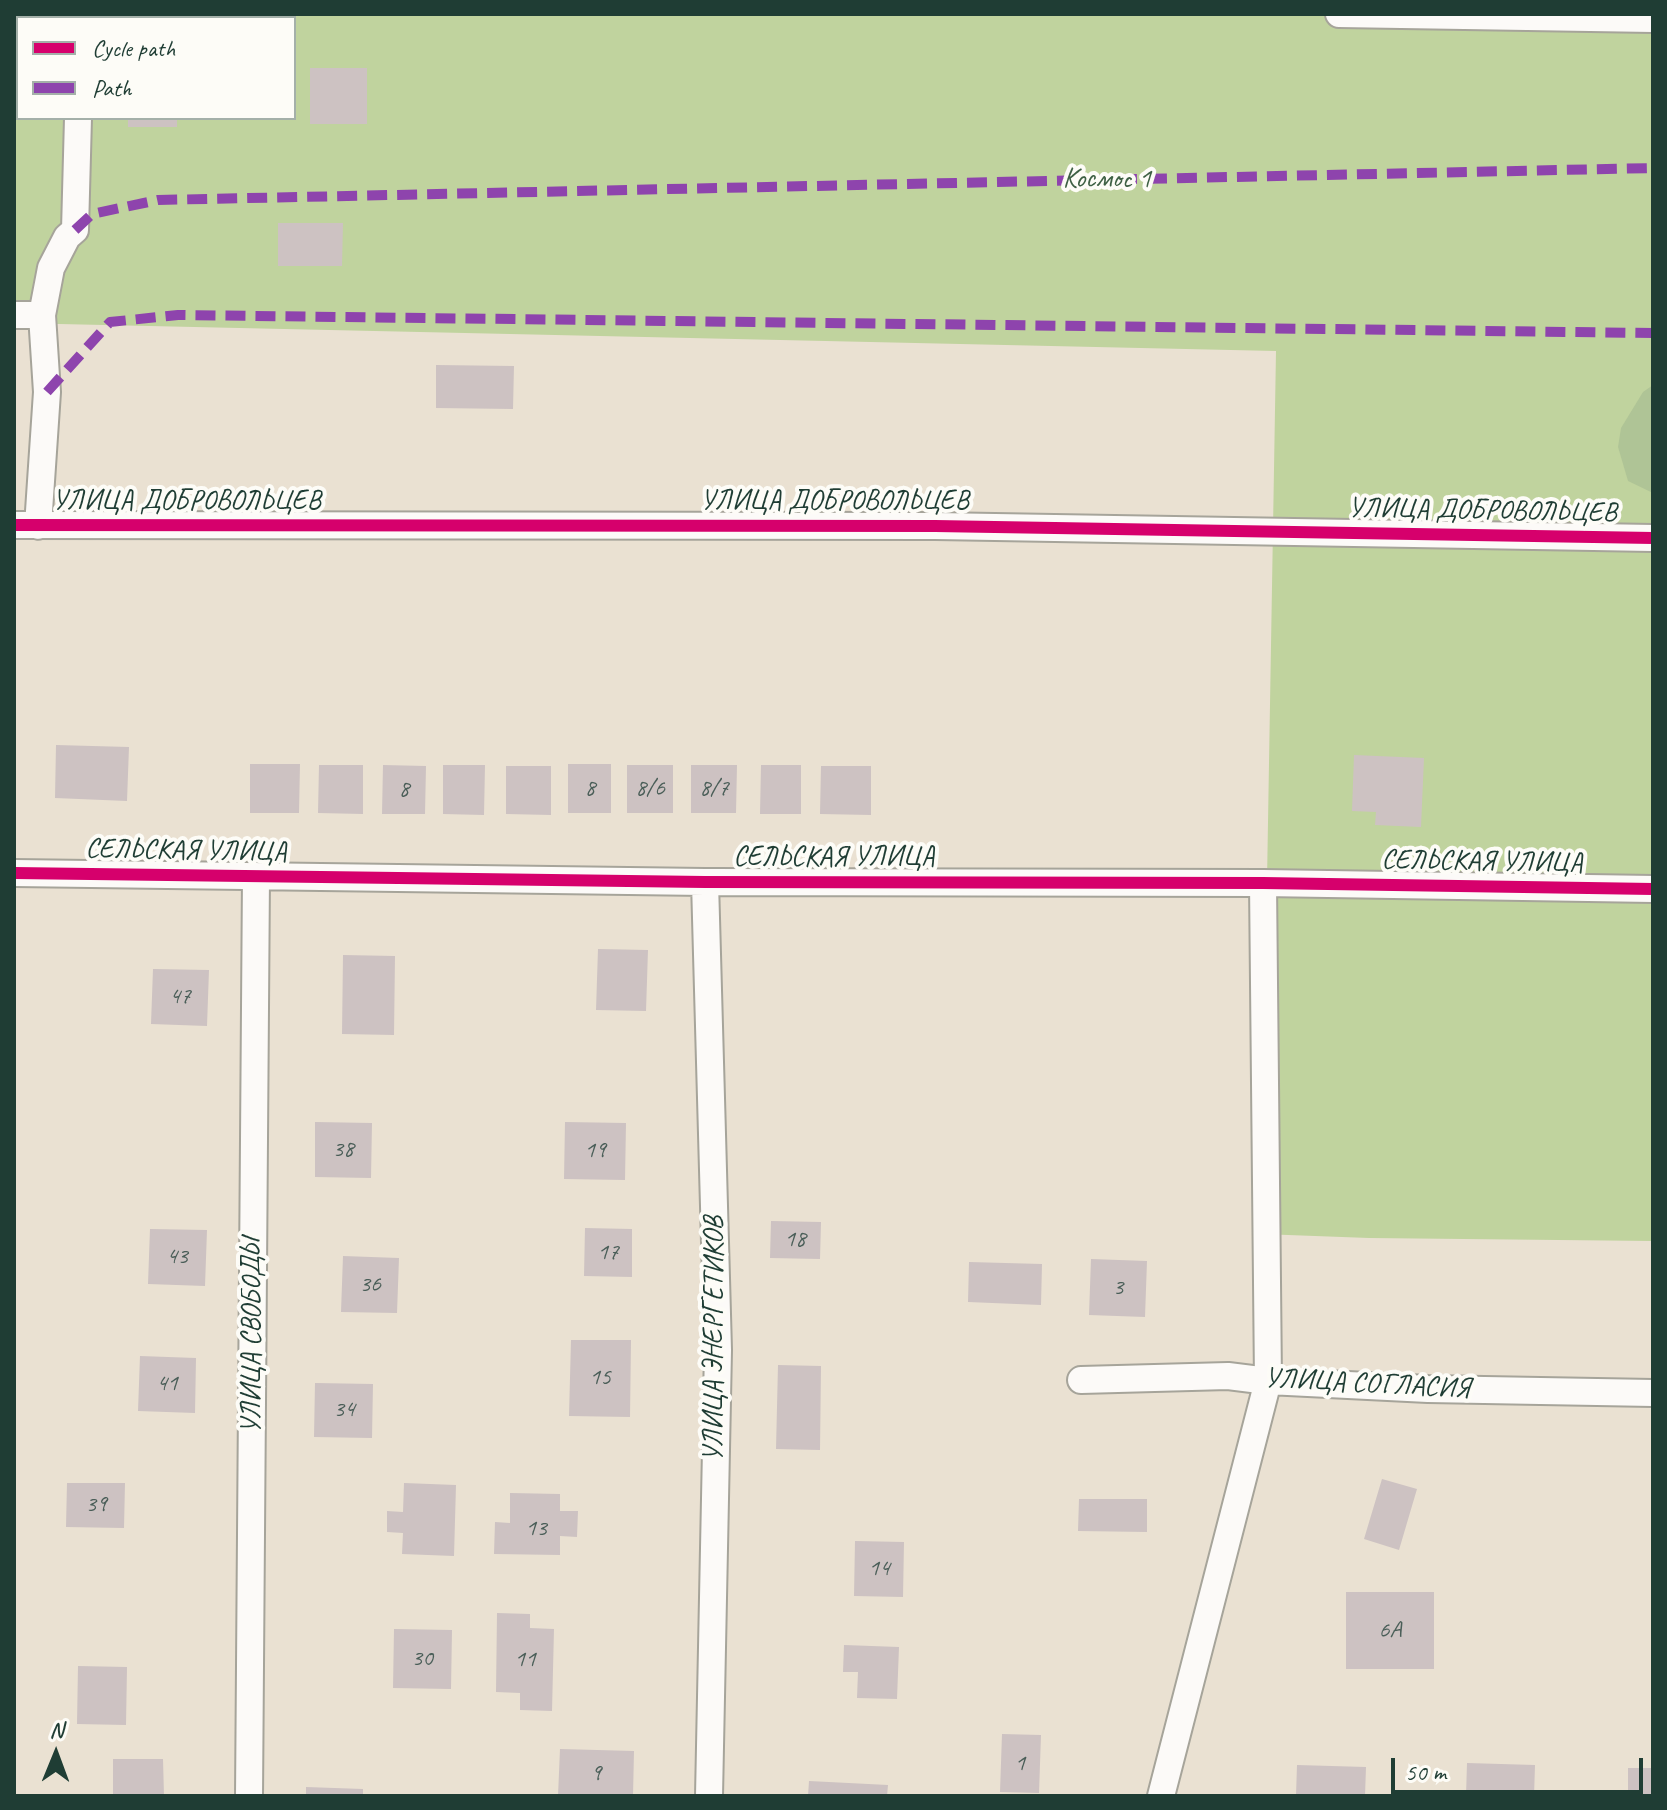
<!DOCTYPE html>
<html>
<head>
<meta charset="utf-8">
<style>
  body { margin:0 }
  #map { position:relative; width:1667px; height:1810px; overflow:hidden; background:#eae1d2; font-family:Caveat,sans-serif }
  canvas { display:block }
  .frame { position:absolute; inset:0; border:16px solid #1f3d34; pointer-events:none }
  .legend { position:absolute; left:16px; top:16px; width:280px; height:104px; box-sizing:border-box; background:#fdfcf7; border:2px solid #a4b0a9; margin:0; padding:10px 14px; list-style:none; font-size:24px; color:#1f3d34 }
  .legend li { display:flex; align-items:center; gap:16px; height:40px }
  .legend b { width:40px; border:2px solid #a4b0a9 }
  .north { position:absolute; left:16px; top:1714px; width:80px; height:80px; -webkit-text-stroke:6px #fdfcf7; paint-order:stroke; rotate:1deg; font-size:22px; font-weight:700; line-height:32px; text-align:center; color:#1f3d34 }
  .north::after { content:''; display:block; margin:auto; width:28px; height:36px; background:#1f3d34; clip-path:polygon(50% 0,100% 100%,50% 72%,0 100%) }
  .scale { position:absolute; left:1391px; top:1758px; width:252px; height:36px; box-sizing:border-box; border:4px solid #1f3d34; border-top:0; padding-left:10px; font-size:24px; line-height:28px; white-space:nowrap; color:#1f3d34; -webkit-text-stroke:6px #fdfcf7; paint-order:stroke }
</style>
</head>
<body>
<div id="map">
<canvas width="1667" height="1810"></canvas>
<div class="frame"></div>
<ul class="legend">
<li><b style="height:10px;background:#d6006c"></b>Cycle path</li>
<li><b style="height:10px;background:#8e44ad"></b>Path</li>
</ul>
<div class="north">N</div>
<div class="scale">50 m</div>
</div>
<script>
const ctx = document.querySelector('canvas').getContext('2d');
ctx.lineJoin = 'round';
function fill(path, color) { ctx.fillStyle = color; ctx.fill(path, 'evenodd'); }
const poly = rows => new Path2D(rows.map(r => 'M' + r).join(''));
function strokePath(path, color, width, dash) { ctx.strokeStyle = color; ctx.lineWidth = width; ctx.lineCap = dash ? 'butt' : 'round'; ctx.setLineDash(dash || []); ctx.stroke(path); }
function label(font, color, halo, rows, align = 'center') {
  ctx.font = font + ' Caveat,sans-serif'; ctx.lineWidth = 8; ctx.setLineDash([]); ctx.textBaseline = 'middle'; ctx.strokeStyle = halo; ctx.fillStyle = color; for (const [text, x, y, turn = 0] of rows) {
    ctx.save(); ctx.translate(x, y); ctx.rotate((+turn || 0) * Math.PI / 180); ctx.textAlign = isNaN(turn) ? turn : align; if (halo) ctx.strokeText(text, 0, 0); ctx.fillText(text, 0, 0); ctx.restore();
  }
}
fill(poly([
  [14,14,1653,14,1653,1241,1369,1238,1261,1234,1276,351,14,323],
  [18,18,294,18,294,118,18,118]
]), '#c0d39e');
fill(poly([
  [1653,385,1653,493,1628,481,1618,447,1621,428,1643,392]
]), '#afc496');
fill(poly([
  [310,68,367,68,367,124,310,124],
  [128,118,177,118,177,127,128,127],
  [278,223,343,223,342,266,278,266],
  [436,365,514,366,513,409,436,408],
  [56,745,129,747,127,801,55,798],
  [1354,755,1424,758,1421,827,1375,825,1376,812,1352,811],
  [250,764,300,764,299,813,250,813],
  [568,764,611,764,611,813,568,813],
  [319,765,363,765,363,814,318,813],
  [383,765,426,766,425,814,382,814],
  [443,765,485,765,484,815,443,814],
  [627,765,673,765,673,813,627,813],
  [691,765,737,765,736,813,691,813],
  [761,765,801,765,801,814,760,814],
  [506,766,551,766,551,815,506,814],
  [821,766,871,766,871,815,820,814],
  [598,949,648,950,646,1011,596,1010],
  [343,955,395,956,394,1035,342,1034],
  [153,969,209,970,207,1026,151,1024],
  [315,1122,372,1123,371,1178,315,1177],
  [565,1122,626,1123,625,1180,564,1179],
  [771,1221,821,1222,820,1259,770,1258],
  [585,1228,632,1229,632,1277,584,1276],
  [150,1229,207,1230,205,1286,148,1284],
  [343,1256,399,1258,397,1313,341,1312],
  [1091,1259,1147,1261,1145,1317,1089,1315],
  [969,1262,1042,1264,1041,1305,968,1302],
  [571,1340,631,1340,630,1417,569,1416],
  [140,1356,196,1358,195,1413,138,1411],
  [778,1365,821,1366,820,1450,776,1449],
  [315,1383,373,1384,372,1438,314,1437],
  [1382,1479,1417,1489,1399,1550,1364,1539],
  [67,1483,125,1483,124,1528,66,1527],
  [404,1483,456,1485,454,1556,402,1554,403,1533,387,1532,387,1511,403,1512],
  [510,1493,560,1494,560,1511,578,1511,577,1537,560,1536,560,1555,494,1554,495,1522,510,1523],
  [1079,1499,1147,1499,1147,1532,1078,1531],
  [855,1541,904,1542,903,1597,854,1596],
  [1346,1592,1434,1592,1434,1669,1346,1669],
  [497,1613,530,1614,530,1628,554,1629,552,1711,520,1710,520,1693,496,1692],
  [394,1629,452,1630,451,1689,393,1688],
  [844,1645,899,1647,897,1699,857,1698,858,1672,843,1672],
  [78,1666,127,1667,126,1725,77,1724],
  [1002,1734,1041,1735,1039,1793,1000,1792],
  [560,1749,634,1751,633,1796,558,1796],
  [113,1759,163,1759,164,1796,113,1796],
  [1467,1763,1535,1765,1534,1796,1466,1796],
  [1297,1765,1366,1767,1365,1796,1296,1796],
  [1628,1768,1653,1768,1653,1796,1628,1796],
  [809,1781,888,1785,887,1796,808,1796],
  [306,1787,363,1789,363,1796,306,1796]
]), '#cdc2c2');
const minor = poly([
  [1339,14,1653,19],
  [81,18,81,14],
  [14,315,42,315],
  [14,525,935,526,1653,538],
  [38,526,47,392,42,315,51,268,67,237,75,230,78,118],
  [14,873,705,882,1263,883,1653,889],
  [705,882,718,1350,709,1796],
  [1081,1380,1228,1376,1268,1381,1428,1389,1653,1393],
  [249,1796,256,876],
  [1161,1796,1268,1381,1263,883]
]);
strokePath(minor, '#a6a49a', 30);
strokePath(minor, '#fcfaf8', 26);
strokePath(poly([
  [75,230,92,214,158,200,1653,168],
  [47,392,110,322,178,315,1653,333]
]), '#8e44ad', 10, [20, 10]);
strokePath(poly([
  [14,525,935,526,1653,538],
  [14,873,705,882,1263,883,1653,889]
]), '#d6006c', 12);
label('24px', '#4a5e58', null, [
  ["8",590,789],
  ["8/6",650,789],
  ["8/7",714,789],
  ["8",404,790],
  ["47",180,997],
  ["38",343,1150],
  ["19",595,1151],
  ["18",795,1240],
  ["17",608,1253],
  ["43",177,1257],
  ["36",370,1285],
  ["3",1118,1288],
  ["15",600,1378],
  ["41",167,1384],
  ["34",344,1410],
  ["39",96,1505],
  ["13",536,1529],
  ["14",879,1569],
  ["6А",1390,1631],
  ["30",422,1659],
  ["11",525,1660],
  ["1",1020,1764],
  ["9",596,1774]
]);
label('28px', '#3e6044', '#fdfcf7', [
  ["Космос 1",1107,180]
]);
label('28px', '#1f3d34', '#fdfcf7', [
  ["УЛИЦА ДОБРОВОЛЬЦЕВ",186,502],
  ["УЛИЦА ДОБРОВОЛЬЦЕВ",834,502],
  ["УЛИЦА ДОБРОВОЛЬЦЕВ",1482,511,1],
  ["СЕЛЬСКАЯ УЛИЦА",186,851,1],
  ["СЕЛЬСКАЯ УЛИЦА",834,858],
  ["СЕЛЬСКАЯ УЛИЦА",1482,862,1],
  ["УЛИЦА СВОБОДЫ",253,1336,-90],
  ["УЛИЦА ЭНЕРГЕТИКОВ",715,1339,-90],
  ["УЛИЦА СОГЛАСИЯ",1367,1384,3]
]);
</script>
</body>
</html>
